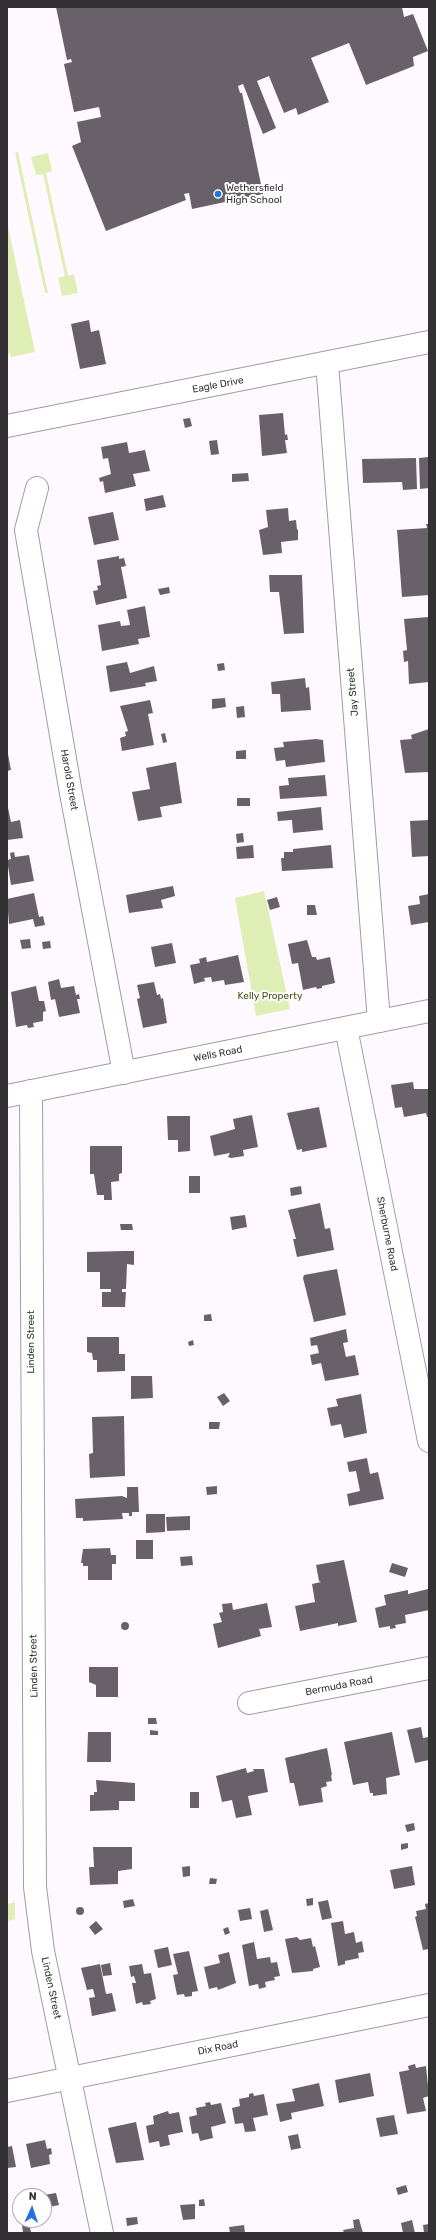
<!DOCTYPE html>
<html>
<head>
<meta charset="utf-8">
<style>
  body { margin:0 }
  #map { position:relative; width:436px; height:2240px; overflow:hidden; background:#fef9ff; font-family:Rubik,sans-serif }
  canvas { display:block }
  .frame { position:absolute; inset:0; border:8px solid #343134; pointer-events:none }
  .north { position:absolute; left:12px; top:2188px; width:40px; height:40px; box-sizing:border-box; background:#fff; border:1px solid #aeadae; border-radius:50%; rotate:3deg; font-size:11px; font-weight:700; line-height:16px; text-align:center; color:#343134 }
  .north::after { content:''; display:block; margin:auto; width:14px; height:18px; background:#2572de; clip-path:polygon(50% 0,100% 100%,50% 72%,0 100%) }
</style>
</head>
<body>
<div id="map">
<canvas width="436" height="2240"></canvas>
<div class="frame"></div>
<div class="north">N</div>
</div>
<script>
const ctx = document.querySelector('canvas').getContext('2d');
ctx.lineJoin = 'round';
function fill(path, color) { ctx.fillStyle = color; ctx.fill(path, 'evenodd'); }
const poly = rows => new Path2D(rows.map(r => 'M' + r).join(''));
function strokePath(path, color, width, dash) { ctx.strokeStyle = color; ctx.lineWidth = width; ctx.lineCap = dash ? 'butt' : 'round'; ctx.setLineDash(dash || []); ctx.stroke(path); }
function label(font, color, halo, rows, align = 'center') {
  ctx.font = font + ' Rubik,sans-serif'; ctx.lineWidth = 4; ctx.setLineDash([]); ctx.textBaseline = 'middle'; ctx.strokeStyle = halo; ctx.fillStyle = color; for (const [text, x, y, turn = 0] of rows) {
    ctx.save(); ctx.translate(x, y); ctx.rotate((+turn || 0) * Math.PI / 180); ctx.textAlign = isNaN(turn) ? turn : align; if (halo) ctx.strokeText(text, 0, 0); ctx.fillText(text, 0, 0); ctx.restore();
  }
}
fill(poly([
  [18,152,48,293,45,293,15,153],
  [48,153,52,171,46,173,68,276,74,274,78,293,62,296,58,278,65,276,43,174,36,175,31,157],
  [7,222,35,352,11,357,10,352,7,356],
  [264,891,290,1009,256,1016,235,898],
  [15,1902,15,1919,7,1921,7,1904]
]), '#deeeb5');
fill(poly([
  [56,7,402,7,404,17,413,14,428,51,413,57,414,66,366,85,349,43,311,58,329,102,298,115,296,108,284,113,269,76,257,81,276,128,263,134,243,84,238,86,240,93,242,93,263,194,192,209,189,193,184,194,186,200,106,231,72,146,81,142,77,122,101,117,99,107,74,112,64,64,72,62,71,59,67,60],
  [89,320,91,332,99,330,106,364,80,369,71,324],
  [283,413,285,435,287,434,288,440,285,440,287,453,262,456,259,415],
  [190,418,192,426,185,428,183,419],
  [217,440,219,454,211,455,209,441],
  [127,442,129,453,145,450,150,471,133,474,136,486,105,493,103,481,100,482,99,478,111,474,108,458,103,459,101,447],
  [429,457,429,488,420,489,419,458],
  [416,458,417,489,403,490,402,482,363,483,362,459],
  [248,473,249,481,232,482,232,474],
  [163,495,166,507,146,511,144,499],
  [288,508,289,521,296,520,297,530,298,529,298,540,281,542,282,553,263,555,259,530,268,527,266,510],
  [113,512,119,540,94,545,88,517],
  [426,524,429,524,429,595,402,597,397,530,427,528],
  [119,556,119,559,124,558,126,566,121,567,127,598,96,605,93,591,98,590,97,586,101,585,97,560],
  [269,575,302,575,304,633,284,634,279,592,270,592],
  [169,587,170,593,160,595,158,589],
  [145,606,150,637,138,639,139,644,102,651,98,625,120,621,121,626,130,625,127,610],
  [429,617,429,682,409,684,408,661,404,662,403,651,407,650,404,619],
  [127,662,130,673,154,666,157,681,145,683,146,686,110,692,106,666],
  [224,663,225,670,218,671,217,664],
  [305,678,306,688,309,687,311,710,281,712,280,694,272,694,271,682],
  [225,698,226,707,212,709,212,699],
  [150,700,153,713,148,714,154,745,122,751,120,738,126,736,125,732,128,731,120,706],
  [244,706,245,717,237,718,236,707],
  [429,729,429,772,405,773,400,740,412,739,411,735],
  [165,733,167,742,163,743,161,734],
  [316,739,323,740,325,762,286,767,285,760,276,761,274,748,284,747,283,742],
  [7,749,11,770,7,771],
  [246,750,246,759,236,759,236,751],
  [176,762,182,803,160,807,162,817,138,821,132,792,150,789,146,768],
  [325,775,327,796,280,799,279,786,289,785,288,778],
  [237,798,250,798,250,806,237,806],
  [7,803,11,822,20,820,23,838,7,840],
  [321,807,323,830,293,833,292,820,278,821,277,812],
  [429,820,429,856,412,857,410,821],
  [243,833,244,842,237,843,236,834],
  [253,845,254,858,237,859,236,847],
  [331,845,333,868,282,871,281,858,284,858,284,852,293,852,293,849],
  [14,852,15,857,29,855,34,881,11,885,7,860,11,859,10,853],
  [173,886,175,896,161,900,163,908,129,913,126,895],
  [34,893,39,917,43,916,45,925,35,927,33,919,9,924,7,899],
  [429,894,429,922,411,925,408,906,420,904,419,896],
  [277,897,280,907,270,910,267,900],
  [307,905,315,905,317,915,307,915],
  [30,939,31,948,22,949,20,940],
  [307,940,312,957,316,957,317,960,330,957,335,983,322,986,322,988,317,989,316,987,303,990,298,963,292,964,288,944],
  [50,941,51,948,43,949,42,942],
  [172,943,176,963,155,967,151,947],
  [238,955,244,982,225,985,224,980,212,982,211,977,204,978,205,981,194,984,190,965,200,963,199,959,206,957,207,962],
  [59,979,61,988,74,986,76,995,79,994,80,999,77,999,80,1013,59,1017,55,999,51,1000,48,982],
  [154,982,157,995,160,994,161,999,163,998,167,1023,143,1028,137,999,140,998,137,985],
  [36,986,39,1001,44,1001,46,1011,43,1012,43,1021,33,1023,34,1027,28,1028,27,1025,16,1027,11,992],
  [413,1082,414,1089,429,1089,429,1117,427,1117,426,1113,404,1117,402,1107,395,1108,391,1085],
  [319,1107,327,1147,302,1152,302,1149,297,1150,287,1113],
  [252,1115,258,1147,243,1150,244,1156,231,1158,228,1157,230,1153,214,1156,210,1136,235,1129,233,1119],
  [167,1116,190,1116,190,1151,178,1152,178,1140,168,1140],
  [90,1146,122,1146,122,1173,119,1174,119,1181,111,1182,112,1200,104,1200,104,1195,97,1195,94,1174,90,1174],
  [189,1176,200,1176,200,1193,189,1193],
  [301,1186,302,1194,291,1196,290,1188],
  [320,1203,325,1229,330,1228,334,1250,297,1257,293,1239,296,1239,288,1210],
  [245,1215,247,1227,232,1230,230,1217],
  [120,1224,132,1224,133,1230,121,1230],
  [123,1251,134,1251,134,1265,127,1264,126,1289,122,1289,122,1292,126,1292,125,1307,102,1307,102,1292,111,1292,111,1289,100,1289,100,1272,87,1272,87,1252],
  [337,1269,346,1315,314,1322,303,1278,304,1275],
  [211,1314,212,1321,204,1321,204,1315],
  [346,1329,348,1342,343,1343,346,1357,355,1355,359,1375,325,1381,321,1363,312,1365,310,1355,319,1353,317,1345,311,1346,310,1338],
  [87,1337,119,1337,119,1354,125,1354,125,1371,97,1372,97,1360,93,1360,92,1353,87,1352],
  [193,1340,194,1345,189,1346,188,1342],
  [131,1376,152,1376,153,1398,131,1399],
  [224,1393,230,1401,223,1406,217,1397],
  [361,1394,367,1433,344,1438,341,1424,331,1426,327,1408,338,1406,336,1399],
  [124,1416,125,1476,90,1478,89,1454,93,1453,92,1417],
  [209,1422,220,1422,219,1429,209,1429],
  [367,1458,370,1474,378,1472,384,1499,349,1506,347,1494,360,1491,356,1471,349,1472,347,1462],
  [217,1486,217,1494,207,1495,206,1487],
  [127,1487,138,1487,139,1512,132,1512,132,1516,129,1516,129,1513,122,1513,123,1519,83,1521,83,1518,76,1518,75,1499,122,1496,127,1498],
  [146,1514,165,1514,165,1532,146,1533],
  [190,1516,190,1530,167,1531,166,1517],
  [136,1540,153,1540,153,1559,136,1559],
  [110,1548,111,1555,116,1555,116,1564,112,1564,112,1580,88,1580,88,1566,83,1566,83,1563,81,1563,83,1549],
  [192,1556,193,1565,181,1566,180,1557],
  [344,1560,357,1622,338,1626,338,1623,300,1631,295,1606,315,1602,312,1584,321,1582,319,1581,316,1565],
  [392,1563,408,1568,405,1577,389,1572],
  [428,1589,429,1610,405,1615,406,1623,395,1625,396,1628,390,1629,390,1626,379,1628,375,1608,386,1605,384,1595,408,1590,408,1594],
  [232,1603,233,1610,267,1603,272,1627,259,1629,261,1636,218,1648,213,1624,222,1622,219,1613,223,1612,222,1604],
  '121 1626a4 4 0 1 1 8 0a4 4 0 1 1-8 0Z',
  [89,1667,118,1667,118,1697,96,1697,96,1685,89,1682],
  [148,1718,156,1718,157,1724,148,1724],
  [421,1727,423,1738,429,1737,429,1760,415,1763,407,1730],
  [150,1730,158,1731,158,1735,150,1735],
  [88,1732,111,1732,111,1762,87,1762],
  [392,1732,400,1775,386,1778,387,1794,373,1796,373,1793,370,1793,368,1782,353,1785,344,1742],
  [327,1748,332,1775,331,1775,332,1781,326,1782,327,1786,321,1788,323,1802,299,1806,294,1783,290,1783,285,1758],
  [246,1768,247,1773,254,1771,253,1769,264,1769,268,1792,248,1796,252,1815,236,1818,232,1800,222,1802,216,1776],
  [96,1780,135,1783,135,1801,119,1801,119,1810,90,1811,90,1795,94,1795,94,1792,97,1792],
  [190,1792,199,1792,199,1808,190,1808],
  [414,1823,415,1830,407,1832,405,1825],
  [408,1843,408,1848,401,1850,401,1844],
  [93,1847,132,1847,132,1869,118,1871,118,1884,90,1885,89,1867,94,1867],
  [190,1866,190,1876,183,1877,182,1867],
  [412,1866,415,1885,394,1889,390,1870],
  [210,1878,217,1879,216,1884,209,1884],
  [313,1898,313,1905,307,1906,306,1899],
  [133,1899,135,1906,124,1908,123,1901],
  [328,1900,332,1918,322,1920,318,1902],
  [429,1903,429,1949,423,1950,415,1917,417,1916,416,1911,426,1909,425,1904],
  '76 1911a4 4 0 1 1 8 0a4 4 0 1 1-8 0Z',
  [250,1908,252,1919,240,1921,238,1910],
  [268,1909,273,1930,264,1932,260,1911],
  [96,1921,103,1929,95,1935,89,1927],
  [343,1921,345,1934,354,1932,356,1943,362,1941,364,1952,358,1953,359,1958,345,1961,345,1964,338,1966,331,1923],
  [228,1927,230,1933,225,1935,223,1929],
  [297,1937,300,1940,311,1938,313,1947,315,1946,320,1967,313,1969,313,1971,292,1973,285,1939],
  [254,1942,257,1959,270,1957,271,1963,277,1962,280,1976,274,1977,275,1980,265,1982,266,1987,259,1989,258,1984,249,1986,242,1945],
  [168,1947,172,1965,158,1968,154,1950],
  [189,1951,198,1991,192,1992,192,1996,185,1997,184,1994,177,1995,173,1975,178,1974,173,1954],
  [229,1952,236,1983,218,1990,217,1987,209,1989,204,1967,220,1963,218,1955],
  [110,1963,112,1975,103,1976,101,1965],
  [100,1964,106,1994,112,1993,116,2011,92,2016,89,1998,95,1997,93,1989,87,1990,81,1968],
  [142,1964,144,1974,151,1973,156,1999,150,2001,151,2004,143,2005,142,2002,136,2004,132,1983,136,1983,134,1976,131,1977,129,1966],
  [415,2064,416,2068,426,2066,429,2096,423,2098,426,2111,407,2114,399,2072,409,2070,408,2066],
  [370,2073,374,2096,339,2103,335,2080],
  [319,2083,324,2106,291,2113,292,2119,280,2122,276,2104,295,2101,292,2089],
  [253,2093,254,2096,264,2094,268,2115,253,2118,256,2131,245,2132,243,2123,235,2124,232,2108,240,2106,239,2099,249,2097,249,2094],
  [210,2102,211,2105,221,2103,226,2123,211,2127,213,2138,200,2141,198,2133,192,2134,189,2117,197,2115,196,2108,206,2106,205,2103],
  [168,2111,169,2114,179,2112,183,2132,168,2135,170,2145,160,2147,159,2141,149,2143,146,2126,154,2124,153,2116],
  [394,2115,398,2134,380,2137,376,2118],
  [136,2122,144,2160,116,2163,108,2128],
  [298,2134,301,2148,291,2150,288,2136],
  [45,2140,47,2149,51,2148,52,2154,49,2155,50,2164,31,2168,26,2144],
  [12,2146,16,2167,7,2168,7,2147],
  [406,2185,408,2192,398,2195,396,2188],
  [56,2193,59,2205,44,2208,44,2195],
  [204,2199,205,2206,199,2206,199,2200],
  [195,2204,195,2219,183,2220,180,2205],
  [137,2217,138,2224,127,2226,126,2218],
  [359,2219,363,2233,344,2233,343,2230,354,2228,353,2220],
  [412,2220,415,2233,403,2233,401,2223],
  [29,2224,31,2232,23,2233,22,2225],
  [429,2224,429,2233,424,2233,423,2225],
  [244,2225,245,2233,230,2233,229,2227]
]), '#68616a');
const minor = poly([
  [327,363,379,1021],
  [7,426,429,342],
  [37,488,26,530,70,788,124,1073],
  [346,1028,429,1441],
  [31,1091,35,1887,43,1951,102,2233],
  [249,1703,429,1668],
  [7,2091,429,2005]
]);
const major = poly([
  [7,1096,429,1011]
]);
strokePath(minor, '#a39ba5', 24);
strokePath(major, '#a39ba5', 24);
strokePath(minor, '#fff', 22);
strokePath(major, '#fff', 22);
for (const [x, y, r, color] of [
  [218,194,4,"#2572de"]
]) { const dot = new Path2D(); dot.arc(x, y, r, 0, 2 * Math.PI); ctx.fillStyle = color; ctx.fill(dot); strokePath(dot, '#fff', 1.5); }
label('10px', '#343134', '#fff', [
  ["Wethersfield",226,188],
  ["High School",226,200]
], 'left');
label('10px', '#343134', '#fff', [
  ["Eagle Drive",218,385,-11],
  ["Jay Street",353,692,-95],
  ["Harold Street",69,780,80],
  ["Wells Road",218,1054,-11],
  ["Sherburne Road",387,1234,79],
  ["Linden Street",31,1342,-90],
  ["Linden Street",34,1666,-91],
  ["Bermuda Road",339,1686,-11],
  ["Linden Street",51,1988,78],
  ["Dix Road",218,2048,-11]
]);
label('10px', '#48541b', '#fff', [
  ["Kelly Property",270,996]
]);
</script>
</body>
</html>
